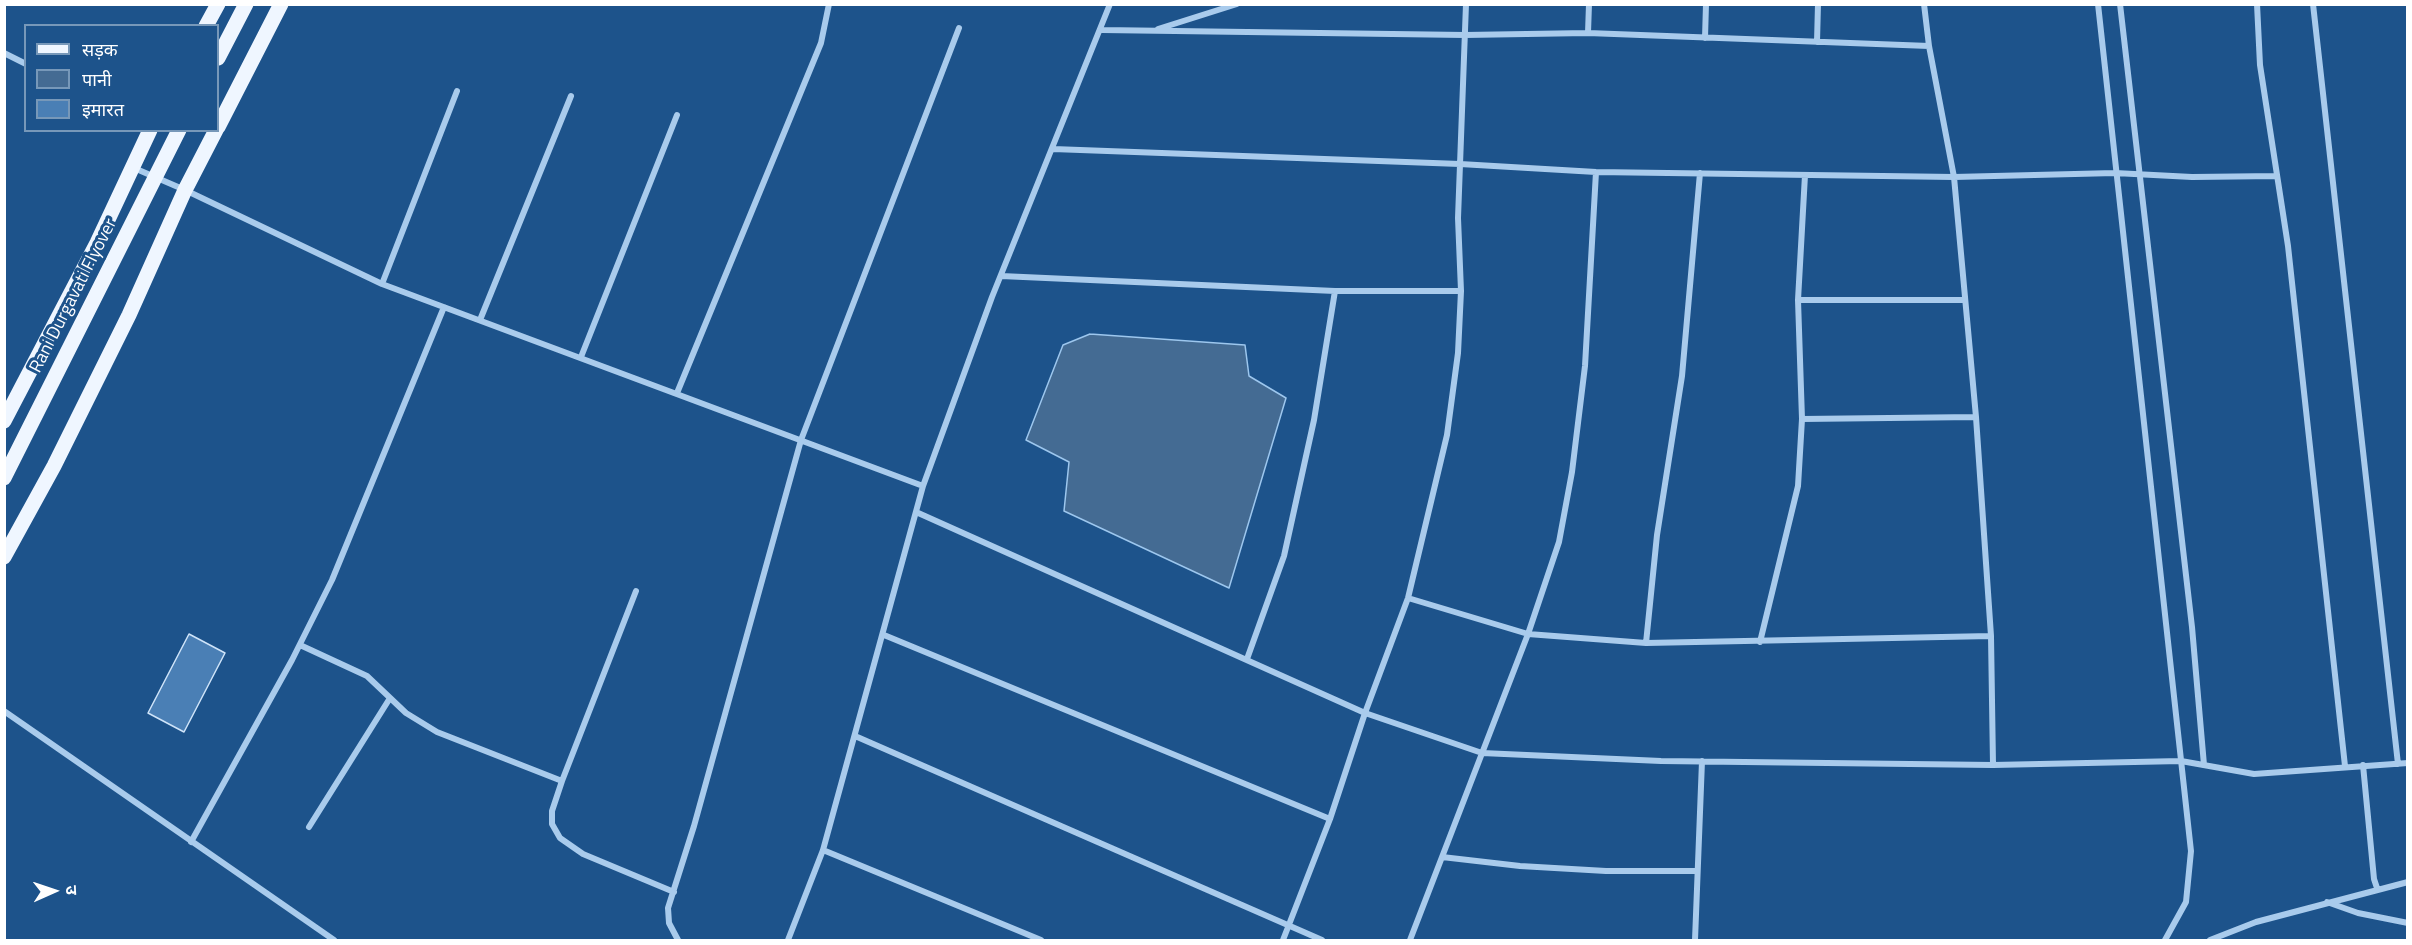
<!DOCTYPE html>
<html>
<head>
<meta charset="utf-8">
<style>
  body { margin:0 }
  #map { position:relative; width:2412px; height:945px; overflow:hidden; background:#1d538b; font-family:"Titillium Web","Noto Sans Devanagari",sans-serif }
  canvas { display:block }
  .frame { position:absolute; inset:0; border:6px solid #fff; pointer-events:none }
  .legend { position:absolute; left:24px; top:24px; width:195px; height:108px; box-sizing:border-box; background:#1d538b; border:2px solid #7798b9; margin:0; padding:8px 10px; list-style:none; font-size:18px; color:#fff }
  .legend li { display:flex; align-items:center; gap:12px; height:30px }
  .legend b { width:30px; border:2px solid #7798b9 }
  .north { position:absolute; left:24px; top:861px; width:60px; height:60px; -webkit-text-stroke:4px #1d538b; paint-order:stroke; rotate:87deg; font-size:16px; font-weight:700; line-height:24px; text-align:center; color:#fff }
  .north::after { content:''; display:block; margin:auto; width:21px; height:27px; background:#fff; clip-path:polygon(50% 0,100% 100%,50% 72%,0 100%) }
</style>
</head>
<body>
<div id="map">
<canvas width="2412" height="945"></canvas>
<div class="frame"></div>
<ul class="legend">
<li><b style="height:8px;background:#eff6ff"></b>सड़क</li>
<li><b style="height:16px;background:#446b93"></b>पानी</li>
<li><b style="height:16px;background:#4a7fb5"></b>इमारत</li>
</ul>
<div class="north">उ</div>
</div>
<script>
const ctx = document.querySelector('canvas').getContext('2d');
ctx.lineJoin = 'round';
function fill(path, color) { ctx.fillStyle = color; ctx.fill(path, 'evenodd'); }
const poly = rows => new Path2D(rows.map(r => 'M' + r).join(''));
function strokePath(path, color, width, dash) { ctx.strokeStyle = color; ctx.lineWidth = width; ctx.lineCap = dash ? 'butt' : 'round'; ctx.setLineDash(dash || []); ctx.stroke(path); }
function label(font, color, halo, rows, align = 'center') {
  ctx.font = font + ' "Titillium Web",sans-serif'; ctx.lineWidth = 6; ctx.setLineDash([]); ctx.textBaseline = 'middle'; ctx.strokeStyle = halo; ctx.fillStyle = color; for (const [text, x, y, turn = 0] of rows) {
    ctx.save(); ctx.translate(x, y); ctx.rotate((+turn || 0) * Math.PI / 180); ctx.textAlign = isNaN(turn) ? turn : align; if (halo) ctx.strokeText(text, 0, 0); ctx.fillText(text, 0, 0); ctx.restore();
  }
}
const water = poly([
  [1090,334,1245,345,1249,376,1286,398,1229,588,1064,511,1069,462,1026,440,1063,345,1090,334]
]);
fill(water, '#446b93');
strokePath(water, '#9dc7ee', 1.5);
const building = poly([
  [189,634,225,653,184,732,148,713,189,634]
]);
fill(building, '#4a7fb5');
strokePath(building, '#cfe4f9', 1.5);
strokePath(poly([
  [1924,4,1929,46,1954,177,1976,417,1991,636,1993,765],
  [2098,4,2191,851,2186,902,2165,940],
  [2120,4,2192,627,2204,765],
  [2257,4,2260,65,2288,246,2345,766],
  [2313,4,2398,764],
  [1158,29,1237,4],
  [1102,30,1465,35,1588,33,1929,46],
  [1588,33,1589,4],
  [1705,38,1706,4],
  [1817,42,1818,4],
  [4,53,26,64],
  [1053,149,1460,164,1596,172,1954,177,2115,173,2192,177,2277,176],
  [134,168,185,190,382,284,923,486],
  [1001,276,1335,291,1461,291],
  [382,284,457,91],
  [1798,300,1965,300],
  [480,320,571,96],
  [581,357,677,115],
  [677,393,821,43,829,4],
  [1802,419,1976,417],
  [916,512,1365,713,1482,753,1661,761,1993,765,2181,761,2254,774,2408,763],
  [636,591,562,781,552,811,552,824,560,838,583,854,674,892],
  [1408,598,1528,634,1646,643,1991,636],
  [884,635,1330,819],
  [1760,642,1798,486,1802,419,1798,300,1805,175],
  [1646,643,1657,535,1682,376,1700,173],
  [300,645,367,676,406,713,437,732,562,781],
  [1247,659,1284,556,1314,420,1335,291],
  [4,711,334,940],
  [855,736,1322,940],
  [2363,765,2374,879,2377,888],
  [309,827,390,698],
  [191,842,292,660,332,580,444,307],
  [823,850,1041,940],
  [1442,857,1520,866,1606,871,1697,871],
  [2327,902,2358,913,2408,923],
  [678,940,669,923,668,908,694,826,801,440,959,28],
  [788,940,823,850,923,486,992,297,1110,4],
  [1283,940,1330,819,1365,713,1408,598,1447,435,1458,353,1461,291,1458,218,1466,4],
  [1410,940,1528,634,1559,542,1572,472,1585,366,1596,172],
  [1695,940,1702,761],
  [2210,940,2256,922,2408,882]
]), '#a9cbec', 6);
strokePath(poly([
  [206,26,218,4],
  [218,58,246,4],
  [218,127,281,4],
  [4,421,97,243,150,130],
  [4,557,54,466,129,315,185,190,216,130]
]), '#eff6ff', 15);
strokePath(poly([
  [4,478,179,130]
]), '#eff6ff', 15);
label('18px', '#fff', '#1d538b', [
  ["Rani Durgavati Flyover",74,296,-63]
]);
</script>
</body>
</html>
